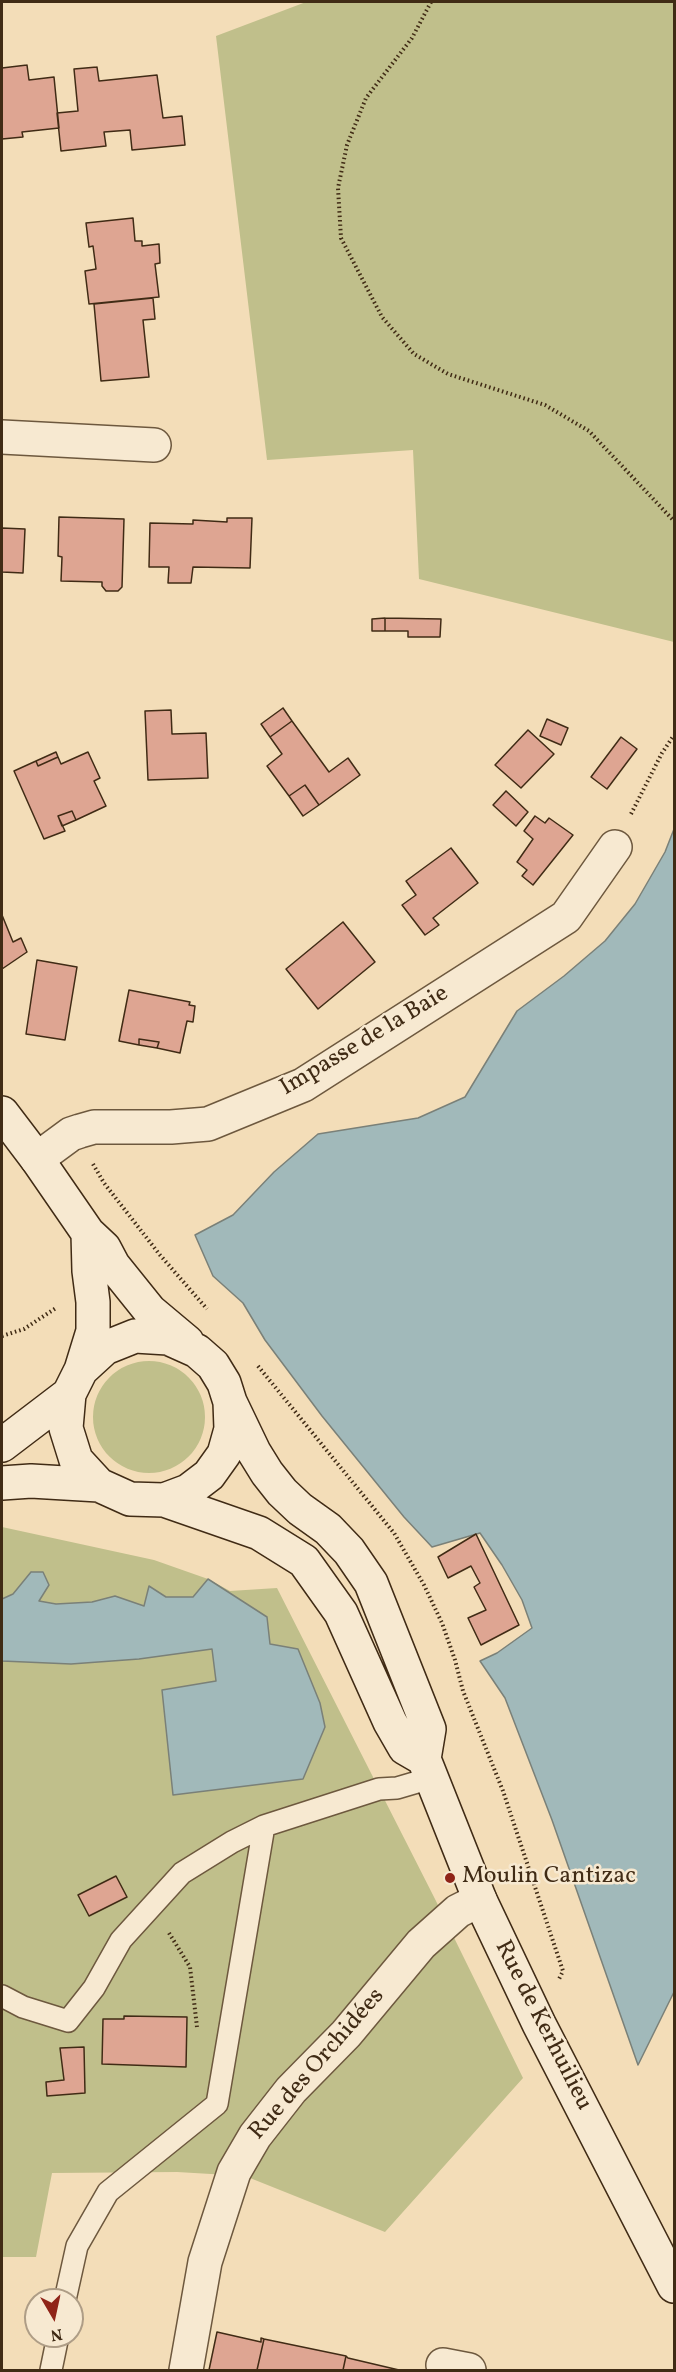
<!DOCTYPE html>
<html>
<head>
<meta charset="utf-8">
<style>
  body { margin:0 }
  #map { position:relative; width:676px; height:2372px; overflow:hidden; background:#f3ddb8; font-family:Vollkorn,serif }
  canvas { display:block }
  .frame { position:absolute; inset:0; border:3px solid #402b15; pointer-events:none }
  .north { position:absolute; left:24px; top:2288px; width:60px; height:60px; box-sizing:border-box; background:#f7e9d1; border:2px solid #ae9d86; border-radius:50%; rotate:171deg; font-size:16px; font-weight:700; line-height:24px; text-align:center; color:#402b15 }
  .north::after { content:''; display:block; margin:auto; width:21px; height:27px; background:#8f2418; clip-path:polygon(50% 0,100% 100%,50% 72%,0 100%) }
</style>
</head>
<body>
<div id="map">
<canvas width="676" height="2372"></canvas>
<div class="frame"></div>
<div class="north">N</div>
</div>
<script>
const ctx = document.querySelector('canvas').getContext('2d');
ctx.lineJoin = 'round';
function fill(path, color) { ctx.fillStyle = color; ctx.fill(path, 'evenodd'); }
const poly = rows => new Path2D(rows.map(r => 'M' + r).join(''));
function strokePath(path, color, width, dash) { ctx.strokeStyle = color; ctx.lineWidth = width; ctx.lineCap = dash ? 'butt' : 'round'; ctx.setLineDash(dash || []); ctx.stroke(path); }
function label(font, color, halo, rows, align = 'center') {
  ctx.font = font + ' Vollkorn,serif'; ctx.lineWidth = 5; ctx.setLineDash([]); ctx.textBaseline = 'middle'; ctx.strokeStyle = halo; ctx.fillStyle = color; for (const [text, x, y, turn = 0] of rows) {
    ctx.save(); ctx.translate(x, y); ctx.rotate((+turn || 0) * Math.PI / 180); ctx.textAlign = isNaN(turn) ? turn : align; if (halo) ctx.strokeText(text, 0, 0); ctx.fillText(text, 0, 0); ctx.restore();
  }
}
fill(poly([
  [306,2,674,2,674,642,419,579,413,450,267,460,216,36],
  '93 1417a56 56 0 1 1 112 0a56 56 0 1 1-112 0Z',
  [2,1527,154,1560,208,1579,230,1591,277,1588,435,1899,523,2078,385,2232,245,2176,177,2172,52,2173,36,2257,2,2257]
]), '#c0bf8b');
const water = poly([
  [674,829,674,1992,638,2065,552,1820,505,1698,480,1661,497,1653,532,1628,522,1600,502,1565,480,1533,432,1547,404,1517,322,1416,265,1340,243,1303,213,1276,195,1235,233,1215,274,1172,318,1134,418,1118,465,1097,517,1011,564,976,605,941,635,904,665,852,674,829],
  [31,1572,43,1572,49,1585,39,1601,56,1604,92,1602,115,1596,144,1606,149,1586,166,1597,193,1597,208,1579,267,1617,270,1644,298,1649,320,1703,325,1727,303,1779,173,1795,162,1690,216,1681,212,1649,139,1659,71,1664,2,1661,2,1599,13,1594,31,1572]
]);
fill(water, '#a1b9ba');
strokePath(water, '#7a8078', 1.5);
const building = poly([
  [27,65,29,80,54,77,59,128,22,132,23,137,2,139,2,68,27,65],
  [97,67,99,81,157,75,163,118,182,116,185,145,132,150,130,130,104,132,106,146,61,151,57,113,78,111,74,69,97,67],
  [133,218,135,241,142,241,142,246,159,244,160,263,155,264,159,297,89,304,85,271,96,269,93,246,89,247,86,223,133,218],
  [153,298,155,319,143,320,149,377,101,381,94,304,153,298],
  [59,517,124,519,122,587,118,591,106,591,102,586,102,582,61,581,62,557,58,556,59,517],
  [227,518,252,518,250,568,193,567,191,583,168,583,169,567,149,567,150,523,193,524,193,520,227,522,227,518],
  [2,528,25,529,23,573,2,572,2,528],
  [385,618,441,619,440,637,408,637,408,631,385,631,385,618],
  [385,618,385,631,372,631,372,619,385,618],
  [283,708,292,721,270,737,261,724,283,708],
  [171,710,172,734,206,733,208,778,148,780,145,711,171,710],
  [547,719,568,728,561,745,540,736,547,719],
  [292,721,329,772,348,758,360,775,319,805,305,785,289,796,267,766,282,754,270,737,292,721],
  [528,730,554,754,521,788,495,765,528,730],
  [621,737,637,749,607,789,591,777,621,737],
  [56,752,58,757,38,766,36,761,56,752],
  [88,752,100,778,94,781,106,806,76,820,72,811,58,816,65,831,44,839,14,771,36,761,38,766,58,757,61,764,88,752],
  [305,785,319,805,303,816,289,796,305,785],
  [506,791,528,812,516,826,493,805,506,791],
  [72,811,76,820,62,826,58,816,72,811],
  [535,816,545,823,549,818,573,835,533,885,522,876,527,870,517,862,533,839,524,831,535,816],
  [451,848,478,883,433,918,439,925,425,935,402,905,416,895,406,881,451,848],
  [2,915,13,942,21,938,27,952,2,969,2,915],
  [343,922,375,962,318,1009,286,969,343,922],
  [37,960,77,967,65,1040,26,1034,37,960],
  [129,990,190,1002,189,1005,195,1006,193,1022,187,1021,180,1053,157,1048,159,1042,139,1039,139,1045,119,1041,129,990],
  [139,1039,159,1042,157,1048,139,1045,139,1039],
  [476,1534,519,1625,481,1645,468,1618,486,1610,474,1587,480,1583,471,1566,448,1578,438,1557,476,1534],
  [116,1876,127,1897,89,1916,78,1895,116,1876],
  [124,2016,187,2017,186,2067,102,2064,103,2019,124,2019,124,2016],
  [84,2047,85,2093,47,2096,46,2082,64,2080,60,2048,84,2047],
  [217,2332,261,2342,261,2338,264,2339,257,2370,209,2370,217,2332],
  [264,2339,346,2356,343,2370,257,2370,264,2339],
  [346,2356,348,2358,399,2370,343,2370,346,2356]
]);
fill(building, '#dea592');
strokePath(building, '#402b15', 1.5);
const lane = poly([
  [2,1996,23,2007,68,2021,94,1988,121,1940,182,1873,232,1842,264,1826,379,1789,397,1788,431,1778],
  [65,2300,77,2246,108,2192,217,2104,264,1826],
  [51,2370,58,2336]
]);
const street = poly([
  [2,437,154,445],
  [37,1159,71,1134,80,1131,94,1127,171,1127,208,1124,303,1085,566,917,615,847],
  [443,2365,469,2370],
  [186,2370,205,2262,234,2172,255,2136,291,2090,346,2034,421,1944,458,1911,480,1900]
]);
const secondary = poly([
  [2,1113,37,1159,88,1233,104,1248,113,1265,150,1311,187,1342],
  [81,1370,93,1331,93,1302,89,1271,88,1233],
  [230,1402,254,1452,267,1473,282,1492,300,1509,328,1529,349,1551,371,1583,429,1729,424,1759,480,1900,539,2024,674,2286],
  [2,1445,69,1394],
  [2,1483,31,1481,99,1485,130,1499,164,1500,188,1491,209,1475,224,1454,231,1429,230,1402,224,1383,213,1365,197,1351,168,1338,135,1336,105,1348,81,1370,69,1394,66,1428,76,1460,99,1485],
  [164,1500,259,1533,304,1561,341,1613,390,1722,405,1748,424,1759]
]);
strokePath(lane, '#6d583e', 24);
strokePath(street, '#6d583e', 36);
strokePath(secondary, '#402b15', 36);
strokePath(poly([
  [431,2,412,38,366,98,347,145,338,188,341,238,382,317,414,354,448,374,545,405,589,431,674,521],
  [631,814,662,753,674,735],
  [93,1164,104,1183,160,1255,207,1309],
  [2,1336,24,1329,56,1308],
  [258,1366,394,1533,424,1585,442,1623,455,1660,463,1691,503,1791,563,1971,559,1979],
  [169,1933,190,1967,197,2027]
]), '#402b15', 4, [1.5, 3]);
strokePath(lane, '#f7e9d1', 21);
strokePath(street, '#f7e9d1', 33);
strokePath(secondary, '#f7e9d1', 33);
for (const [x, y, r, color] of [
  [450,1878,6,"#8f2418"]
]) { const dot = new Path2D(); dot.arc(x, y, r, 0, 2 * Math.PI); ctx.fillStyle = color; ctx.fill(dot); strokePath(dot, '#f7e9d1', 2); }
label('24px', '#402b15', '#f7e9d1', [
  ["Impasse de la Baie",365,1042,-31],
  ["Rue de Kerhuilieu",542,2026,63],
  ["Rue des Orchidées",318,2065,-49]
]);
label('24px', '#402b15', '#f7e9d1', [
  ["Moulin Cantizac",462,1878]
], 'left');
</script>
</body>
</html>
